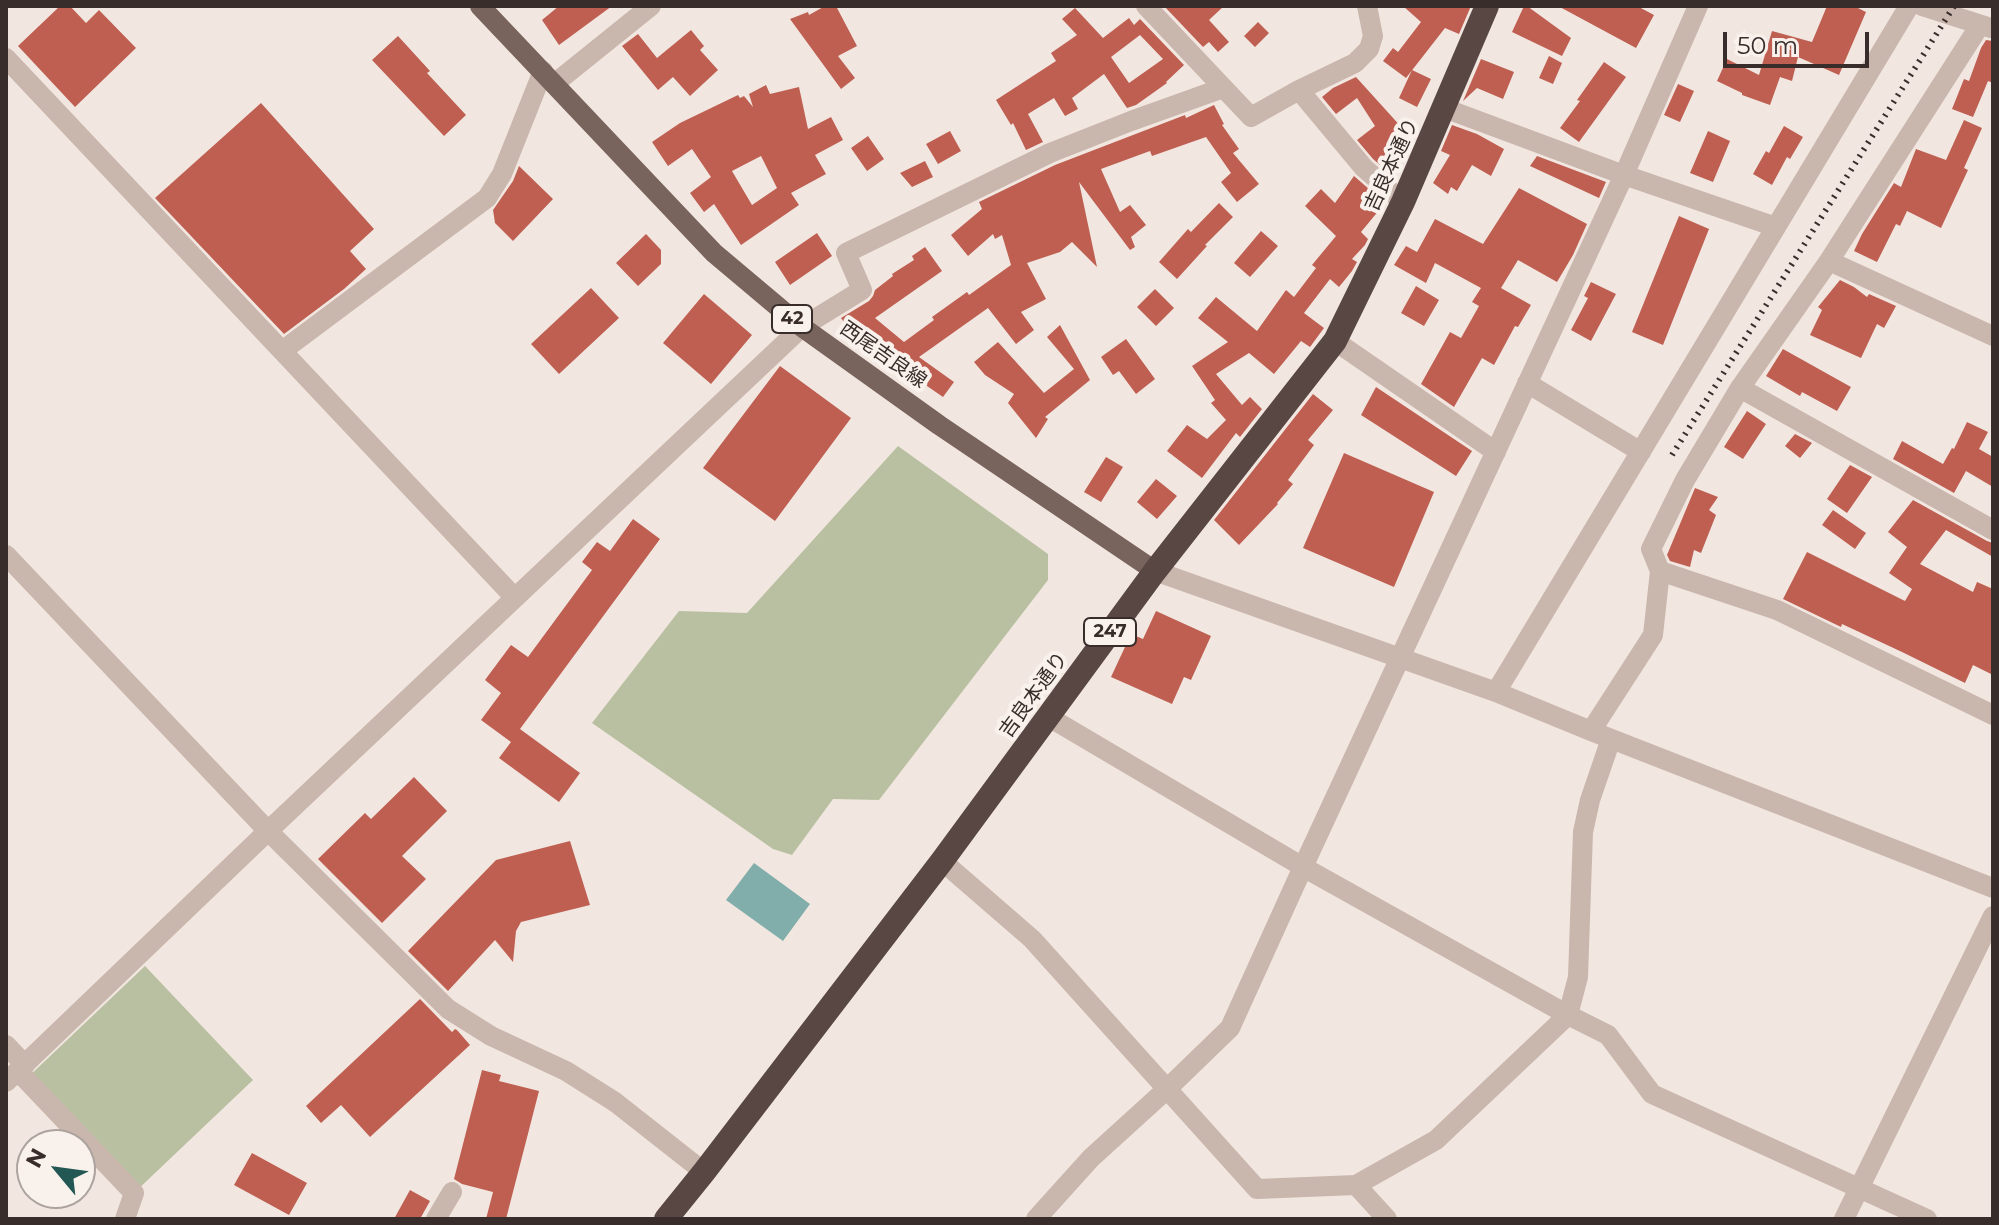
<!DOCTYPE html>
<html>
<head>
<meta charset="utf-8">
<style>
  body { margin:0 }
  #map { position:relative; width:1999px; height:1225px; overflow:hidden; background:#f2e7e0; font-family:Montserrat,sans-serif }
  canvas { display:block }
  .frame { position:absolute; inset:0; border:8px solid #382d2b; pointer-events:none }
  .north { position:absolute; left:16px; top:1129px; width:80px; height:80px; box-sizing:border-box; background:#f9f2ec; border:2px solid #aca39f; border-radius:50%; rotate:299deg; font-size:22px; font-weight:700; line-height:32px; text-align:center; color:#382d2b }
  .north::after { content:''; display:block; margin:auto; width:28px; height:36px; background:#235754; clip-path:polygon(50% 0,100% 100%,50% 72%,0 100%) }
  .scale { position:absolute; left:1723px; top:32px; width:146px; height:36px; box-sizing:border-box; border:4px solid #382d2b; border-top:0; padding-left:10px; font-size:24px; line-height:28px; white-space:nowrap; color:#382d2b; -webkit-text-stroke:6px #f9f2ec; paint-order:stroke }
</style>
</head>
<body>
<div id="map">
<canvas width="1999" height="1225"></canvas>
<div class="frame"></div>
<div class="north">N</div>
<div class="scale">50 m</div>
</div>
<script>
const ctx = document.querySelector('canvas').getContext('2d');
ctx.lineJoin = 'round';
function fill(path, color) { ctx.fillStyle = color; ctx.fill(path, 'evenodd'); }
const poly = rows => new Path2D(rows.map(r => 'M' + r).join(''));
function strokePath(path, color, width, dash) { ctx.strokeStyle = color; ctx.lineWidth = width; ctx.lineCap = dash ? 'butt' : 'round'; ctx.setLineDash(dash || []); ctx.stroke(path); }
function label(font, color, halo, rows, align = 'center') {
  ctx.font = font + ' Montserrat,"Noto Sans JP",sans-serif'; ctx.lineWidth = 8; ctx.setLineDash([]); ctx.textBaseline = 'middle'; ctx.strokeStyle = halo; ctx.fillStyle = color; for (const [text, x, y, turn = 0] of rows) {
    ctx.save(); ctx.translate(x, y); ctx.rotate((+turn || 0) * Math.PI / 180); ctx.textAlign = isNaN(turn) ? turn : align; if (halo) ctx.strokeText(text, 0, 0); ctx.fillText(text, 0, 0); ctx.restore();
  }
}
fill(poly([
  [898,446,1048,554,1048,580,879,800,833,799,792,855,773,849,592,723,679,611,747,613],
  [145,966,253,1080,134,1193,26,1079]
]), '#b9c0a1');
fill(poly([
  [754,863,810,904,783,941,726,900]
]), '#81adaa');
fill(poly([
  [60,6,70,6,86,23,99,10,136,48,75,107,18,46],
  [559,6,612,6,559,45,542,20],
  [825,6,836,6,857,46,838,56,855,78,841,89,790,19,808,12,809,15],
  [1164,6,1224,6,1209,20,1229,42,1218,52,1209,42,1203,47],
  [1403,6,1471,6,1459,34,1445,28,1406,78,1383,61,1393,48,1398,52,1421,22],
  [1524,6,1527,6,1571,38,1562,56,1512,32],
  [1558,6,1637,6,1654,15,1636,48],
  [1827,6,1854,6,1866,12,1839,75,1798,57,1792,81,1780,77,1770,105,1742,95,1742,93,1717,81,1727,59,1759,75,1772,31,1812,42],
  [1075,8,1103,38,1129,18,1134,25,1140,19,1184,65,1166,82,1167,83,1136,105,1127,108,1104,74,1072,98,1078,109,1065,116,1054,98,1028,114,1043,142,1026,150,1013,123,1011,125,996,100,1056,61,1051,53,1077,35,1062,19],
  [1140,35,1163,59,1129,83,1111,57],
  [1258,22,1269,33,1255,47,1244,36],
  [691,30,704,46,700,50,718,70,690,96,673,77,658,90,622,46,638,34,657,58],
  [398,36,430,71,427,73,466,115,444,136,372,60],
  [1986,40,1993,41,1993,83,1988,81,1973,117,1952,109,1964,79,1969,81,1981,48],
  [1549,56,1562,63,1553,84,1539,78],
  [1481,59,1514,72,1503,99,1477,88,1463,101],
  [1604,62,1626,77,1579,142,1560,128,1580,101,1577,100],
  [1412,70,1431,79,1417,107,1399,98],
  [1356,77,1413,140,1409,150,1387,171,1373,159,1357,140,1375,126,1357,98,1336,114,1322,97,1333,88],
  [1678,84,1694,91,1680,122,1664,115],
  [766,85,770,94,799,87,808,129,831,117,843,140,815,155,826,174,791,193,799,205,741,245,714,204,704,212,690,193,711,177,692,149,668,166,652,142,680,123,738,95,740,98,744,96,753,107,749,94],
  [761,156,777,188,752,205,732,171],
  [261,103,374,229,350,251,366,269,344,289,284,334,155,198],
  [1214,105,1224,124,1222,125,1239,149,1233,153,1259,184,1237,202,1221,182,1231,173,1206,137,1152,156,1150,151,1101,169,1120,212,1130,205,1146,225,1131,237,1135,247,1130,250,1079,182,1097,267,1072,242,1060,252,1027,263,1046,299,1021,312,1034,330,1016,344,988,308,919,357,954,382,943,397,885,357,887,354,853,326,849,329,841,318,869,301,873,296,875,290,893,276,892,274,914,260,912,256,925,247,942,271,875,318,904,342,934,320,932,317,967,292,969,295,1011,265,1002,235,995,239,993,234,968,256,951,235,982,209,979,202,1055,165,1185,115,1186,118],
  [1964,120,1982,128,1964,168,1968,170,1941,228,1907,211,1900,226,1896,224,1877,262,1854,251,1862,234,1894,183,1901,187,1916,149,1946,160],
  [1452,125,1477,134,1504,149,1491,176,1472,165,1457,191,1451,187,1448,194,1433,183,1450,155,1441,151],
  [1784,126,1803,137,1790,159,1787,157,1772,185,1753,174,1766,151,1769,153],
  [950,131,961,151,938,164,926,144],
  [1708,131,1730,141,1713,182,1690,173],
  [868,136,884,159,867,171,851,148],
  [1537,156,1606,182,1599,198,1530,166],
  [925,161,933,177,912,187,900,173],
  [519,166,553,199,513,241,495,223,493,210,513,181],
  [1354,176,1385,203,1361,232,1368,239,1365,245,1352,259,1357,262,1352,271,1339,287,1330,279,1304,313,1324,328,1310,347,1301,341,1274,374,1249,353,1216,374,1242,405,1250,397,1262,409,1240,437,1236,433,1202,478,1167,451,1187,425,1207,439,1226,420,1211,403,1215,400,1192,366,1228,342,1198,318,1216,297,1257,331,1286,290,1294,297,1316,268,1312,265,1336,236,1305,206,1321,189,1335,203],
  [1519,188,1587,224,1573,255,1557,282,1518,260,1501,288,1531,305,1518,327,1515,326,1494,365,1482,358,1454,407,1421,384,1450,332,1461,338,1479,306,1472,302,1481,288,1435,263,1426,283,1394,265,1406,246,1417,252,1435,219,1483,244],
  [1219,203,1233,217,1205,245,1207,246,1177,279,1159,262,1188,229,1191,232],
  [1679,216,1709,229,1663,345,1632,332],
  [1261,231,1278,246,1250,277,1234,263],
  [817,233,832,256,790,285,775,262],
  [646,234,661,250,661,264,638,286,616,263],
  [1840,280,1854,287,1867,297,1869,294,1896,306,1884,328,1877,324,1861,358,1810,335,1822,310,1818,307],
  [1591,282,1616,294,1591,341,1571,330,1588,298,1584,296],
  [1416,286,1439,300,1424,326,1401,313],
  [591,288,619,318,559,374,531,344],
  [1155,289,1174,308,1156,326,1137,307],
  [704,294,752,335,711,384,663,343],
  [1060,325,1090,380,1045,417,1048,419,1036,438,1008,403,1014,394,985,375,974,362,998,342,1044,393,1074,369,1047,337],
  [1126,339,1155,379,1136,394,1119,371,1113,375,1101,357],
  [1783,349,1851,387,1837,411,1802,392,1800,396,1766,376],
  [780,366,851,418,775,521,703,468],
  [1376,387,1472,451,1456,476,1361,415],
  [1313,394,1333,410,1308,440,1314,445,1288,480,1293,484,1277,503,1278,504,1239,545,1214,520],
  [1747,411,1766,424,1743,459,1724,447],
  [1967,422,1988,432,1979,449,1993,457,1993,487,1966,471,1954,493,1893,459,1902,441,1943,464,1952,448,1954,449],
  [1795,434,1812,443,1800,458,1785,446],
  [1344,453,1434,492,1394,587,1303,548],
  [1106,457,1123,467,1101,502,1084,492],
  [1850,465,1872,477,1847,513,1827,499],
  [1156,479,1177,496,1157,519,1137,502],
  [1695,488,1718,497,1709,510,1716,515,1701,553,1694,550,1690,567,1670,561,1667,555],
  [1913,500,1987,541,1993,543,1993,557,1946,530,1920,564,1973,592,1977,582,1993,589,1993,675,1973,665,1965,683,1902,652,1842,624,1841,627,1783,599,1807,552,1905,601,1912,589,1889,573,1907,547,1888,532],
  [1833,510,1866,533,1855,549,1822,525],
  [633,519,660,539,520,729,580,773,559,802,499,758,511,742,481,720,501,693,485,680,511,645,528,657,592,570,582,562,597,542,610,551],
  [1156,611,1211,636,1191,680,1184,677,1172,704,1111,677,1131,634,1143,639],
  [414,777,447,811,402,856,426,879,382,923,318,859,365,813,371,819],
  [570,841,590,905,521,922,516,931,513,962,495,940,448,991,408,951,496,860],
  [420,999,452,1032,455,1029,457,1030,470,1045,370,1137,341,1105,321,1123,306,1106],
  [482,1070,501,1075,499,1081,539,1091,506,1219,486,1219,493,1192,462,1184,454,1179],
  [252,1153,307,1183,289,1215,234,1185],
  [410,1190,430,1201,420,1219,394,1219]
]), '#be5f52');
strokePath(poly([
  [1146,6,1251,117,1299,90,1355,63,1369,49,1373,36,1367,6],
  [1922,6,1991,28],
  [6,58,515,598],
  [554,84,651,6],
  [1299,90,1364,168,1403,202],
  [1444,108,1624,175,1776,227],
  [1829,261,1993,336],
  [1335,341,1496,452],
  [282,351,487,198,502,174,543,71],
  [1527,383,1641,452],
  [1740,388,1993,530],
  [6,555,268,831,448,1009,491,1036,566,1071,615,1102,704,1172],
  [1155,571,1496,692,1591,731,1993,888],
  [1660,571,1777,610,1993,715],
  [1496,692,1909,6],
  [1047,716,1303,867,1568,1015,1608,1035,1652,1094,1927,1219],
  [1591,731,1653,635,1660,571,1651,549,1685,480,1740,388,1829,261,1980,25],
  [942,861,1032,939,1257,1189,1356,1185,1436,1140,1568,1015,1578,977,1583,832,1590,800,1611,739],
  [6,1045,25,1065],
  [18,1071,134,1193,125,1219],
  [6,1082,268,831,802,327,862,290,846,253,1050,153,1131,121,1223,88],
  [1356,1185,1387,1219],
  [436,1219,452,1192],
  [1036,1219,1091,1158,1167,1089,1230,1028,1303,867,1624,175,1698,6],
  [1844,1219,1993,916]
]), '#c9b6ac', 20);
strokePath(poly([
  [480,6,714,253,802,327,939,425,1155,571]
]), '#79635d', 20);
strokePath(poly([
  [666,1219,704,1172,942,861,1155,571,1335,341,1403,202,1487,6]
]), '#584743', 24);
strokePath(poly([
  [1672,455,1954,6]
]), '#382d2b', 6, [2, 6]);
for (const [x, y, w] of [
  [792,319,40],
  [1110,632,52]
]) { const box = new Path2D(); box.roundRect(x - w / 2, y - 14, w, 28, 6); ctx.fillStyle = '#f9f2ec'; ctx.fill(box); strokePath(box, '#382d2b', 2); }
label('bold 18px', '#382d2b', null, [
  ["42",792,319],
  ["247",1110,632]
]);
label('20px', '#382d2b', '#f9f2ec', [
  ["吉良本通り",1392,165,-65],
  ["西尾吉良線",883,355,35],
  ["吉良本通り",1034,695,-54]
]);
</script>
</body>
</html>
